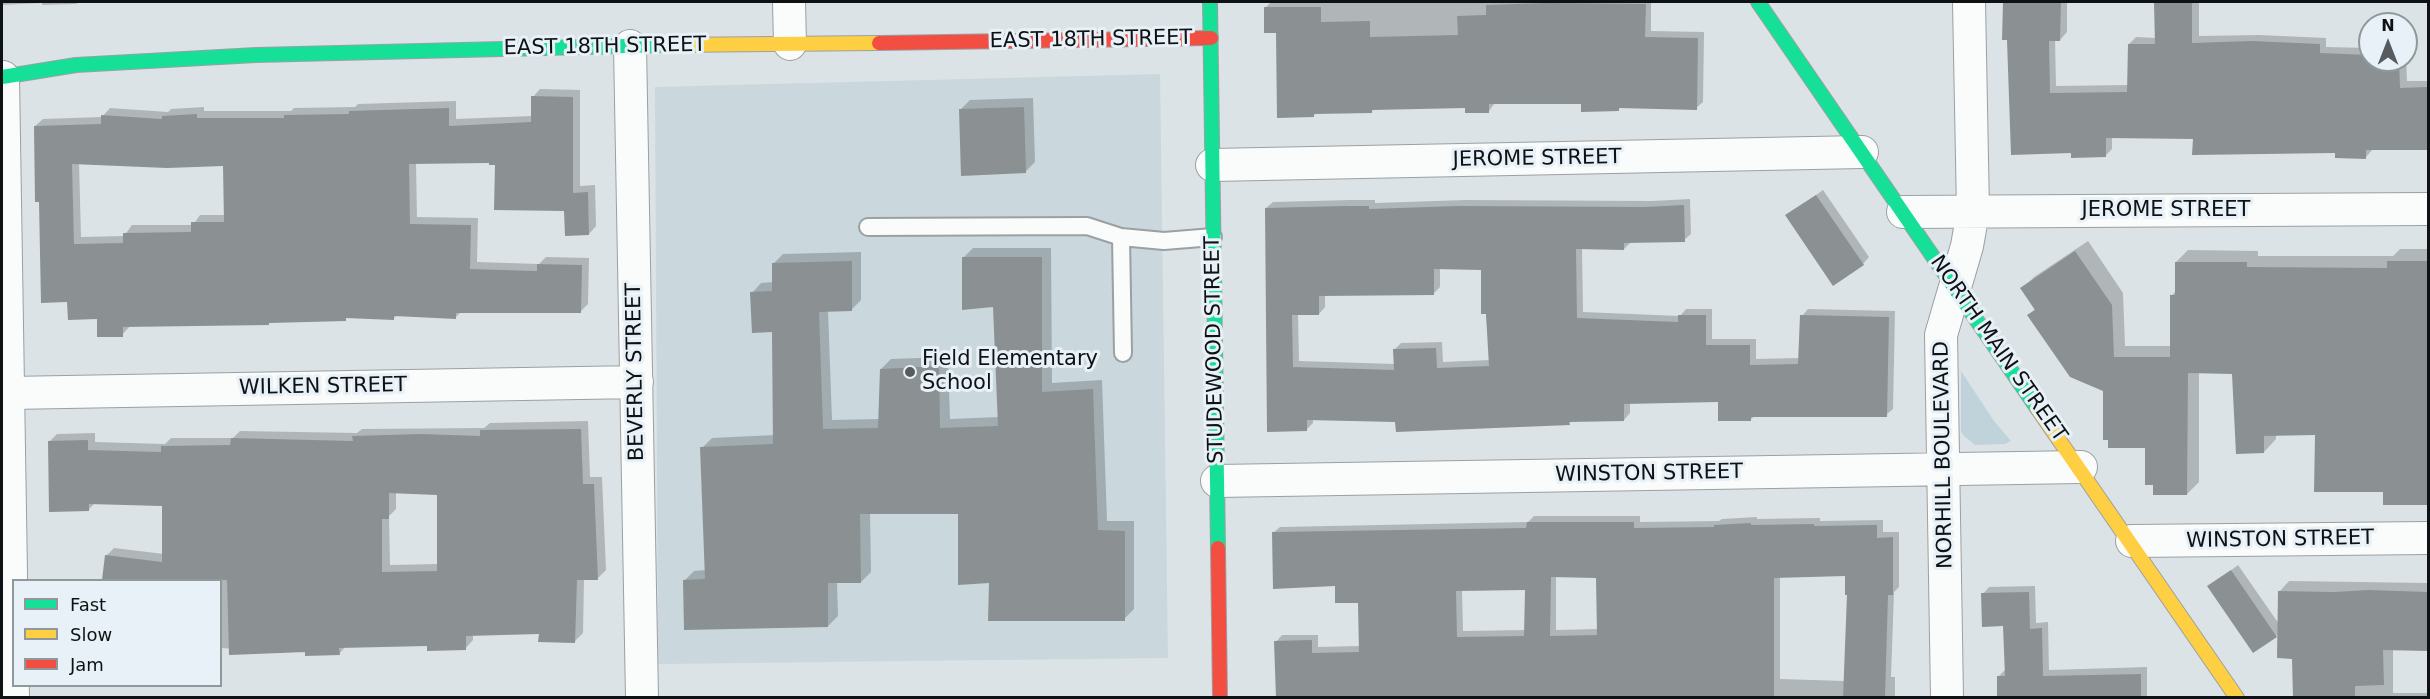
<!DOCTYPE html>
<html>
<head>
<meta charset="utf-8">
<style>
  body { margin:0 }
  #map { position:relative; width:2430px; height:699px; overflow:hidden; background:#dce3e6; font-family:"DejaVu Sans",sans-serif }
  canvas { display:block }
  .frame { position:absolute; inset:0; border:3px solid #0f1214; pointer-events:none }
  .legend { position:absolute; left:12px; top:579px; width:210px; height:108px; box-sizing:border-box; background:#e7f1f7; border:2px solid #91989c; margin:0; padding:8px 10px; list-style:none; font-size:18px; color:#0f1214 }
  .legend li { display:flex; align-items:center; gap:12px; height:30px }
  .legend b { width:30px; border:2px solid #91989c }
  .north { position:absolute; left:2358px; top:12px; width:60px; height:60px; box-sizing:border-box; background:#e7f1f7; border:2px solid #91989c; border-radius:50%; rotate:0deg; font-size:16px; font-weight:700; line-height:24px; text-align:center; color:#0f1214 }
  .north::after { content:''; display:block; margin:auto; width:21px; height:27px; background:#575b5e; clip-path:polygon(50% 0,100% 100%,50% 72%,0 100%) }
</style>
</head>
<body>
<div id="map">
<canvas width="2430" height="699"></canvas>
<div class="frame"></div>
<ul class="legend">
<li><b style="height:8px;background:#16e098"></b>Fast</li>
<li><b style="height:8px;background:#ffcf43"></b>Slow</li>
<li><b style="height:8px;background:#f24e42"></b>Jam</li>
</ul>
<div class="north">N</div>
</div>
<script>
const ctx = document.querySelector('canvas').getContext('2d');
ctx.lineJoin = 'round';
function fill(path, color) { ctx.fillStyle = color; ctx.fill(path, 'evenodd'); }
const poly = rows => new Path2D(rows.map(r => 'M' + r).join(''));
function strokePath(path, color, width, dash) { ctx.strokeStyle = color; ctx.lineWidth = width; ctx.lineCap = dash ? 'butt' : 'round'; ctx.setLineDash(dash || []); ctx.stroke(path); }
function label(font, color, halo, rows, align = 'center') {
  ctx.font = font + ' "DejaVu Sans",sans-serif'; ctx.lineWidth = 6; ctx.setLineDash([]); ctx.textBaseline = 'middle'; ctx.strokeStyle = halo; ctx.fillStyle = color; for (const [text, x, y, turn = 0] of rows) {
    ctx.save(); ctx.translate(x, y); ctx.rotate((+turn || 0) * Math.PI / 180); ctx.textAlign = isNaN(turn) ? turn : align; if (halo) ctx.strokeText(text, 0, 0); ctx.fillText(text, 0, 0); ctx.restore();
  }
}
fill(poly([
  [1160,74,1168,658,658,664,655,87]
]), '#cad7dd');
fill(poly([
  [1961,371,1994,421,2011,441,2005,444,1975,445,1964,436,1961,432]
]), '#c0d2da');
fill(poly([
  [2,2,79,2,76,4,42,5,42,3,2,5],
  [1271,2,1651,2,1651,31,1704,32,1703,102,1696,108,1621,107,1618,110,1583,102,1495,103,1488,112,1466,106,1374,109,1371,112,1317,112,1314,115,1265,8],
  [2005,2,2067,2,2067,32,2060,40,2055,39,2056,86,2129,85,2129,44,2136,37,2156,38,2156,2,2199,2,2199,36,2259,35,2326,38,2326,47,2370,48,2370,60,2406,60,2406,55,2407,81,2428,81,2428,148,2373,149,2366,157,2337,151,2194,138,2112,136,2112,149,2105,156,2073,151,2008,38,2004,38],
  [540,89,580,90,580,186,595,185,596,226,589,234,566,209,497,163,490,161,416,162,417,217,478,218,477,262,539,264,546,257,589,258,588,304,580,312,461,312,455,318,397,315,394,318,348,317,345,319,130,326,122,335,98,318,69,301,40,200,35,126,43,119,102,117,110,108,168,112,171,109,204,107,204,111,291,111,294,108,355,107,358,104,456,101,456,119,532,116,533,97],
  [79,162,225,164,226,215,200,215,193,225,132,225,124,236,81,237],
  [1033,98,1035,162,1025,172,960,110,970,100],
  [1823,190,1869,257,1863,264,1787,216],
  [1690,199,1691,234,1684,240,1631,242,1624,249,1582,248,1583,312,1680,316,1686,309,1712,309,1712,339,1756,339,1756,359,1800,358,1802,316,1808,309,1895,311,1893,409,1886,415,1755,416,1751,419,1720,400,1630,402,1630,413,1624,420,1572,420,1569,424,1313,419,1313,423,1307,429,1269,430,1266,208,1273,202,1350,200,1375,200,1375,203,1465,200,1652,201],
  [1440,268,1482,269,1490,360,1443,362,1442,342,1401,343,1394,350,1395,364,1299,361,1298,314,1319,314,1325,307,1325,294,1434,293,1440,287],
  [2088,241,2123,293,2125,346,2171,346,2171,296,2176,291,2176,262,2188,250,2258,251,2258,256,2393,256,2400,249,2428,249,2428,503,2385,503,2385,490,2316,433,2276,434,2276,439,2264,452,2233,372,2199,372,2199,482,2187,494,2146,446,2105,390,2029,315,2036,308,2022,289,2034,277],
  [973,248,1051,248,1052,383,1102,380,1107,521,1134,521,1134,609,1124,619,990,581,960,512,870,512,871,572,861,582,837,582,838,616,828,626,684,581,694,571,706,570,702,448,712,438,775,435,774,330,752,293,761,283,773,282,773,264,783,254,861,252,861,300,852,309,828,310,832,420,880,419,881,369,891,359,948,357,950,419,999,417,995,306,963,258],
  [588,421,590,477,602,477,606,570,598,578,584,579,583,633,575,641,540,633,473,634,473,640,465,649,428,645,346,646,339,654,220,648,220,580,103,580,106,556,114,548,164,554,163,505,95,503,89,509,49,442,57,434,95,433,95,442,165,444,171,438,233,438,240,431,357,433,362,429,484,428,490,423],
  [396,492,439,493,439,564,390,565,389,516,396,509],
  [1534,516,1640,516,1640,522,1719,521,1722,519,1757,517,1757,519,1820,518,1820,521,1883,520,1883,532,1899,532,1899,587,1894,592,1891,677,1895,677,1895,698,1278,698,1276,642,1282,635,1318,635,1318,647,1360,646,1359,601,1273,533,1280,527,1528,522],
  [1846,574,1848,594,1845,681,1780,679,1780,576],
  [1556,575,1597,577,1598,629,1556,630],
  [1527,589,1526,630,1463,631,1462,590],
  [2238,565,2279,624,2280,591,2289,581,2428,583,2428,650,2393,649,2393,693,2428,693,2428,698,2294,698,2293,657,2279,633,2276,636,2209,587],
  [2035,586,2036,623,2048,622,2049,670,2147,667,2147,698,1999,698,1998,677,2006,669,2005,625,1983,594,1989,587]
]), '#0003');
fill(poly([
  [2003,2,2061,2,2060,41,2049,41,2050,93,2127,92,2128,44,2155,44,2154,3,2192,2,2192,43,2251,41,2320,44,2320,53,2369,55,2369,60,2399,60,2400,88,2428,87,2428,150,2366,150,2366,159,2335,158,2335,153,2192,155,2193,139,2106,138,2106,157,2071,158,2071,153,2011,155,2007,40,2002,40],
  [1545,3,1646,4,1645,37,1698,38,1697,110,1619,108,1619,111,1581,112,1581,104,1489,104,1489,113,1465,113,1465,108,1372,110,1372,113,1314,114,1314,117,1277,118,1276,33,1264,33,1264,7,1321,7,1321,22,1370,21,1370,37,1458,35,1457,16,1486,15,1486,5],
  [531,96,573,97,573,193,588,192,589,235,565,236,564,211,494,210,495,165,489,165,489,163,409,164,410,224,471,225,470,269,537,271,537,264,582,265,581,313,456,313,456,319,394,316,394,320,346,318,346,321,269,323,269,325,123,327,123,337,97,337,97,319,68,320,67,302,41,303,39,202,35,202,34,126,101,124,101,115,162,119,162,116,197,114,197,118,284,118,284,115,349,114,349,111,449,108,449,126,531,122],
  [72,164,167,168,223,166,224,222,191,222,191,232,123,233,123,243,74,244],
  [1024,107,1026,173,961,176,959,109],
  [1816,195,1864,265,1833,286,1785,215],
  [1684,205,1685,242,1624,243,1624,250,1576,249,1577,318,1678,322,1678,315,1706,315,1706,345,1750,345,1750,365,1798,364,1800,315,1889,317,1887,417,1751,417,1751,421,1718,421,1718,402,1624,404,1624,421,1569,422,1570,425,1396,432,1395,422,1307,420,1307,431,1267,432,1265,208,1343,206,1369,206,1369,209,1458,206,1644,207],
  [1434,269,1481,270,1481,314,1486,314,1489,366,1437,368,1436,348,1393,349,1394,370,1293,367,1292,315,1319,315,1319,296,1434,295],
  [2075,251,2112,305,2114,357,2170,357,2170,295,2175,295,2175,262,2247,262,2247,267,2387,268,2387,261,2428,261,2428,505,2383,505,2383,492,2314,492,2315,435,2264,436,2264,453,2236,454,2232,374,2188,373,2187,495,2153,495,2153,485,2145,485,2145,448,2108,448,2108,440,2103,440,2103,391,2070,377,2027,315,2035,310,2020,288],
  [962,257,1042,257,1042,392,1093,389,1098,530,1125,531,1125,621,988,621,989,583,958,585,958,514,860,514,861,583,828,583,828,627,684,630,683,580,705,579,700,447,773,444,772,332,752,333,750,292,772,291,772,263,852,261,852,311,819,312,823,429,878,428,880,369,939,366,940,428,998,426,993,307,962,310],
  [581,429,583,484,594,484,598,580,577,580,575,643,538,642,539,634,466,636,466,650,427,651,427,646,339,648,340,655,305,656,305,652,229,655,227,580,102,580,105,555,162,562,162,506,89,504,89,511,49,512,48,441,88,440,88,450,161,452,161,446,230,445,231,438,353,441,352,436,420,434,480,436,480,430],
  [389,493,437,495,437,571,382,572,382,519,389,519],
  [1527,522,1634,522,1634,528,1714,527,1714,525,1751,523,1751,525,1814,524,1814,526,1877,525,1877,538,1893,537,1893,595,1888,595,1885,698,1843,698,1847,595,1845,595,1845,576,1774,578,1774,698,1276,698,1274,641,1312,640,1312,653,1359,652,1358,603,1335,603,1335,586,1273,589,1272,532,1526,528],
  [1551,577,1596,578,1597,635,1550,636],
  [1525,590,1524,636,1457,637,1456,591],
  [2231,570,2277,637,2253,653,2207,586],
  [2369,590,2428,592,2428,651,2383,650,2384,685,2355,686,2355,698,2293,698,2292,659,2277,658,2278,591,2334,592],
  [2029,592,2030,629,2042,628,2043,676,2141,674,2141,698,1997,698,1997,676,2005,676,2003,626,1982,627,1981,593]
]), '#8b9092');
const lane = poly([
  [868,227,1087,226,1121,237,1164,241,1213,237],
  [1121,237,1123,353]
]);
const street = poly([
  [789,2,790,44],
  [630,46,642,698],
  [3,77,13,698],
  [1212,165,1862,152],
  [1903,212,2428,209],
  [9,393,637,382],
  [1217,481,2081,467],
  [2132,541,2428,538],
  [1947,698,1941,335,1967,246,1973,212,1969,2]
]);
const fast = poly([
  [1210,2,1218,548],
  [1758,2,2037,408],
  [2,77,76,65,256,55,667,45]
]);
const slow = poly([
  [667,45,879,43],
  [2037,408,2237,698]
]);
const jam = poly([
  [879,43,1211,38],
  [1218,548,1220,698]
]);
strokePath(lane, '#9ba0a2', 20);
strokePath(street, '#9ba0a2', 34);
strokePath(fast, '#9ba0a2', 16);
strokePath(slow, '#9ba0a2', 16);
strokePath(jam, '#9ba0a2', 16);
strokePath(lane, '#fafbfb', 16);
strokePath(street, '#fafbfb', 32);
strokePath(fast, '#16e098', 14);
strokePath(slow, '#ffcf43', 14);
strokePath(jam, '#f24e42', 14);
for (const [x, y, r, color] of [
  [910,372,6,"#575b5e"]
]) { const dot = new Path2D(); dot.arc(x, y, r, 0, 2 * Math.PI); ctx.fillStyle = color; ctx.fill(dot); strokePath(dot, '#e7f1f7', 2); }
label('21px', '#0f1214', '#e7f1f7', [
  ["EAST 18TH STREET",1091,40,-1],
  ["EAST 18TH STREET",605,47,-1],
  ["JEROME STREET",1537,159,-1],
  ["JEROME STREET",2166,211],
  ["NORTH MAIN STREET",1998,349,55],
  ["STUDEWOOD STREET",1215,350,-91],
  ["BEVERLY STREET",636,372,-91],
  ["WILKEN STREET",323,387,-1],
  ["NORHILL BOULEVARD",1944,455,-91],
  ["WINSTON STREET",1649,474,-1],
  ["WINSTON STREET",2280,540,-1]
]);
label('21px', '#0f1214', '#e7f1f7', [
  ["Field Elementary",922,360],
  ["School",922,384]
], 'left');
</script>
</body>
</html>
